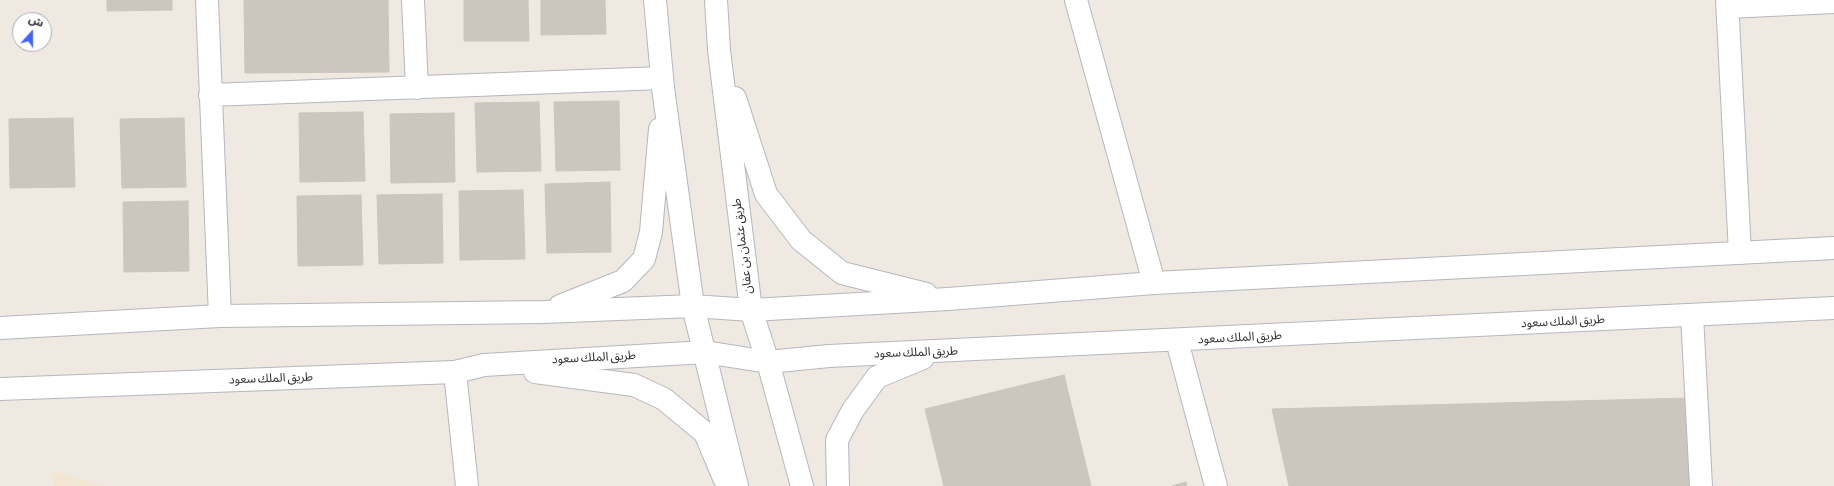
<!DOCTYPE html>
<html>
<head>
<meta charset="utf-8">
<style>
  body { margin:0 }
  #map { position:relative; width:1834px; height:486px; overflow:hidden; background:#efe9e1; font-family:"Sofia Sans Condensed","Noto Sans Arabic",sans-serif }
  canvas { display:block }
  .north { position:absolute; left:12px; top:12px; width:40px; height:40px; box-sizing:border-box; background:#fff; border:1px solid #ababab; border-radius:50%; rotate:21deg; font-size:11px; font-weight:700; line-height:16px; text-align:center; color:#2e2e2e }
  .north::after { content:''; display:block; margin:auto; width:14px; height:18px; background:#4264fb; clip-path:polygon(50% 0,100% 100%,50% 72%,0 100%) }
</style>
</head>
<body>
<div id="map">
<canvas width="1834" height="486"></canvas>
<div class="north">ش</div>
</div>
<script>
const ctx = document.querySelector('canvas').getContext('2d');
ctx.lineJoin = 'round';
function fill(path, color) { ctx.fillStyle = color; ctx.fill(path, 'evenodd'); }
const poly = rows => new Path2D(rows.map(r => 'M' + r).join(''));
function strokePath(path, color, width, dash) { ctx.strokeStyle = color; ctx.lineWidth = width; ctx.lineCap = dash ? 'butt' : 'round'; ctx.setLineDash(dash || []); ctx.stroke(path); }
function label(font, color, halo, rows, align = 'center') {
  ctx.font = font + ' "Sofia Sans Condensed","Noto Sans Arabic",sans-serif'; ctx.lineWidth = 3; ctx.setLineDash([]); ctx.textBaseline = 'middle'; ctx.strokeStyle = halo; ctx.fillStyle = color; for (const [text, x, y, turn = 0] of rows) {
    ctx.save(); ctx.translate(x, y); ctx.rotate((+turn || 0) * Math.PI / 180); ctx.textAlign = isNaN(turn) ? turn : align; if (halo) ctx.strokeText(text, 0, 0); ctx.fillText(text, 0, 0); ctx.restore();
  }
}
fill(poly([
  [52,471,105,486,54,486]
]), '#f0e6d1');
const building = poly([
  [107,0,172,0,172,10,107,11,107,0],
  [244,0,388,0,389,72,245,73,244,0],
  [464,0,528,0,529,41,464,41,464,0],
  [541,0,605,0,606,34,541,35,541,0],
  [619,101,620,170,556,171,554,102,619,101],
  [539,102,541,171,477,172,475,103,539,102],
  [363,112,365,181,300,182,299,113,363,112],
  [454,113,455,182,391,183,390,114,454,113],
  [73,118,75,187,10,188,9,119,73,118],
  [184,118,186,187,122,188,120,119,184,118],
  [610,182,611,252,547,253,545,184,610,182],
  [523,190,525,259,460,260,459,191,523,190],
  [442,194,443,263,379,264,377,195,442,194],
  [361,195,363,265,298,266,297,196,361,195],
  [188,201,189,271,124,272,123,202,188,201],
  [1064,375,1091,486,944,486,925,409,1064,375],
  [1687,398,1690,486,1289,486,1272,409,1687,398],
  [1186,482,1187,486,1172,486,1186,482]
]);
fill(building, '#cbc7bf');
strokePath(building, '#cbc5ba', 1);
const minor = poly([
  [207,0,220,316],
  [413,0,417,88],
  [1076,0,1154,283],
  [1727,0,1740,253],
  [1728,7,1834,2],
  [210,95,662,78],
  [1692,315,1701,486],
  [1177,341,1216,486],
  [455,372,467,486]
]);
const secondary = poly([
  [655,0,663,88,693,306,737,486],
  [716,0,719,50,751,310,768,362,802,486],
  [735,98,766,194,801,240,842,273,926,294],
  [560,306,623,281,644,259,651,232,660,129],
  [0,328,220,316,543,312,693,306,751,310,948,299,1154,283,1834,248],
  [535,372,634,385,664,399,705,433,724,478],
  [0,389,455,372,484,365,705,352,768,362,829,356,1834,308],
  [838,486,837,440,853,410,877,377,923,358]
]);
strokePath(minor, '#b4b7c1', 24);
strokePath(secondary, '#b4b7c1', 24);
strokePath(minor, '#fff', 22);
strokePath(secondary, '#fff', 22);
label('12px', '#2e2e2e', '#fff', [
  ["طريق عثمان بن عفان",743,246,-97],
  ["طريق الملك سعود",1563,322,-3],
  ["طريق الملك سعود",1240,338,-3],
  ["طريق الملك سعود",916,353,-2],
  ["طريق الملك سعود",594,358,-3],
  ["طريق الملك سعود",271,379,-2]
]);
</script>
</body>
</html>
